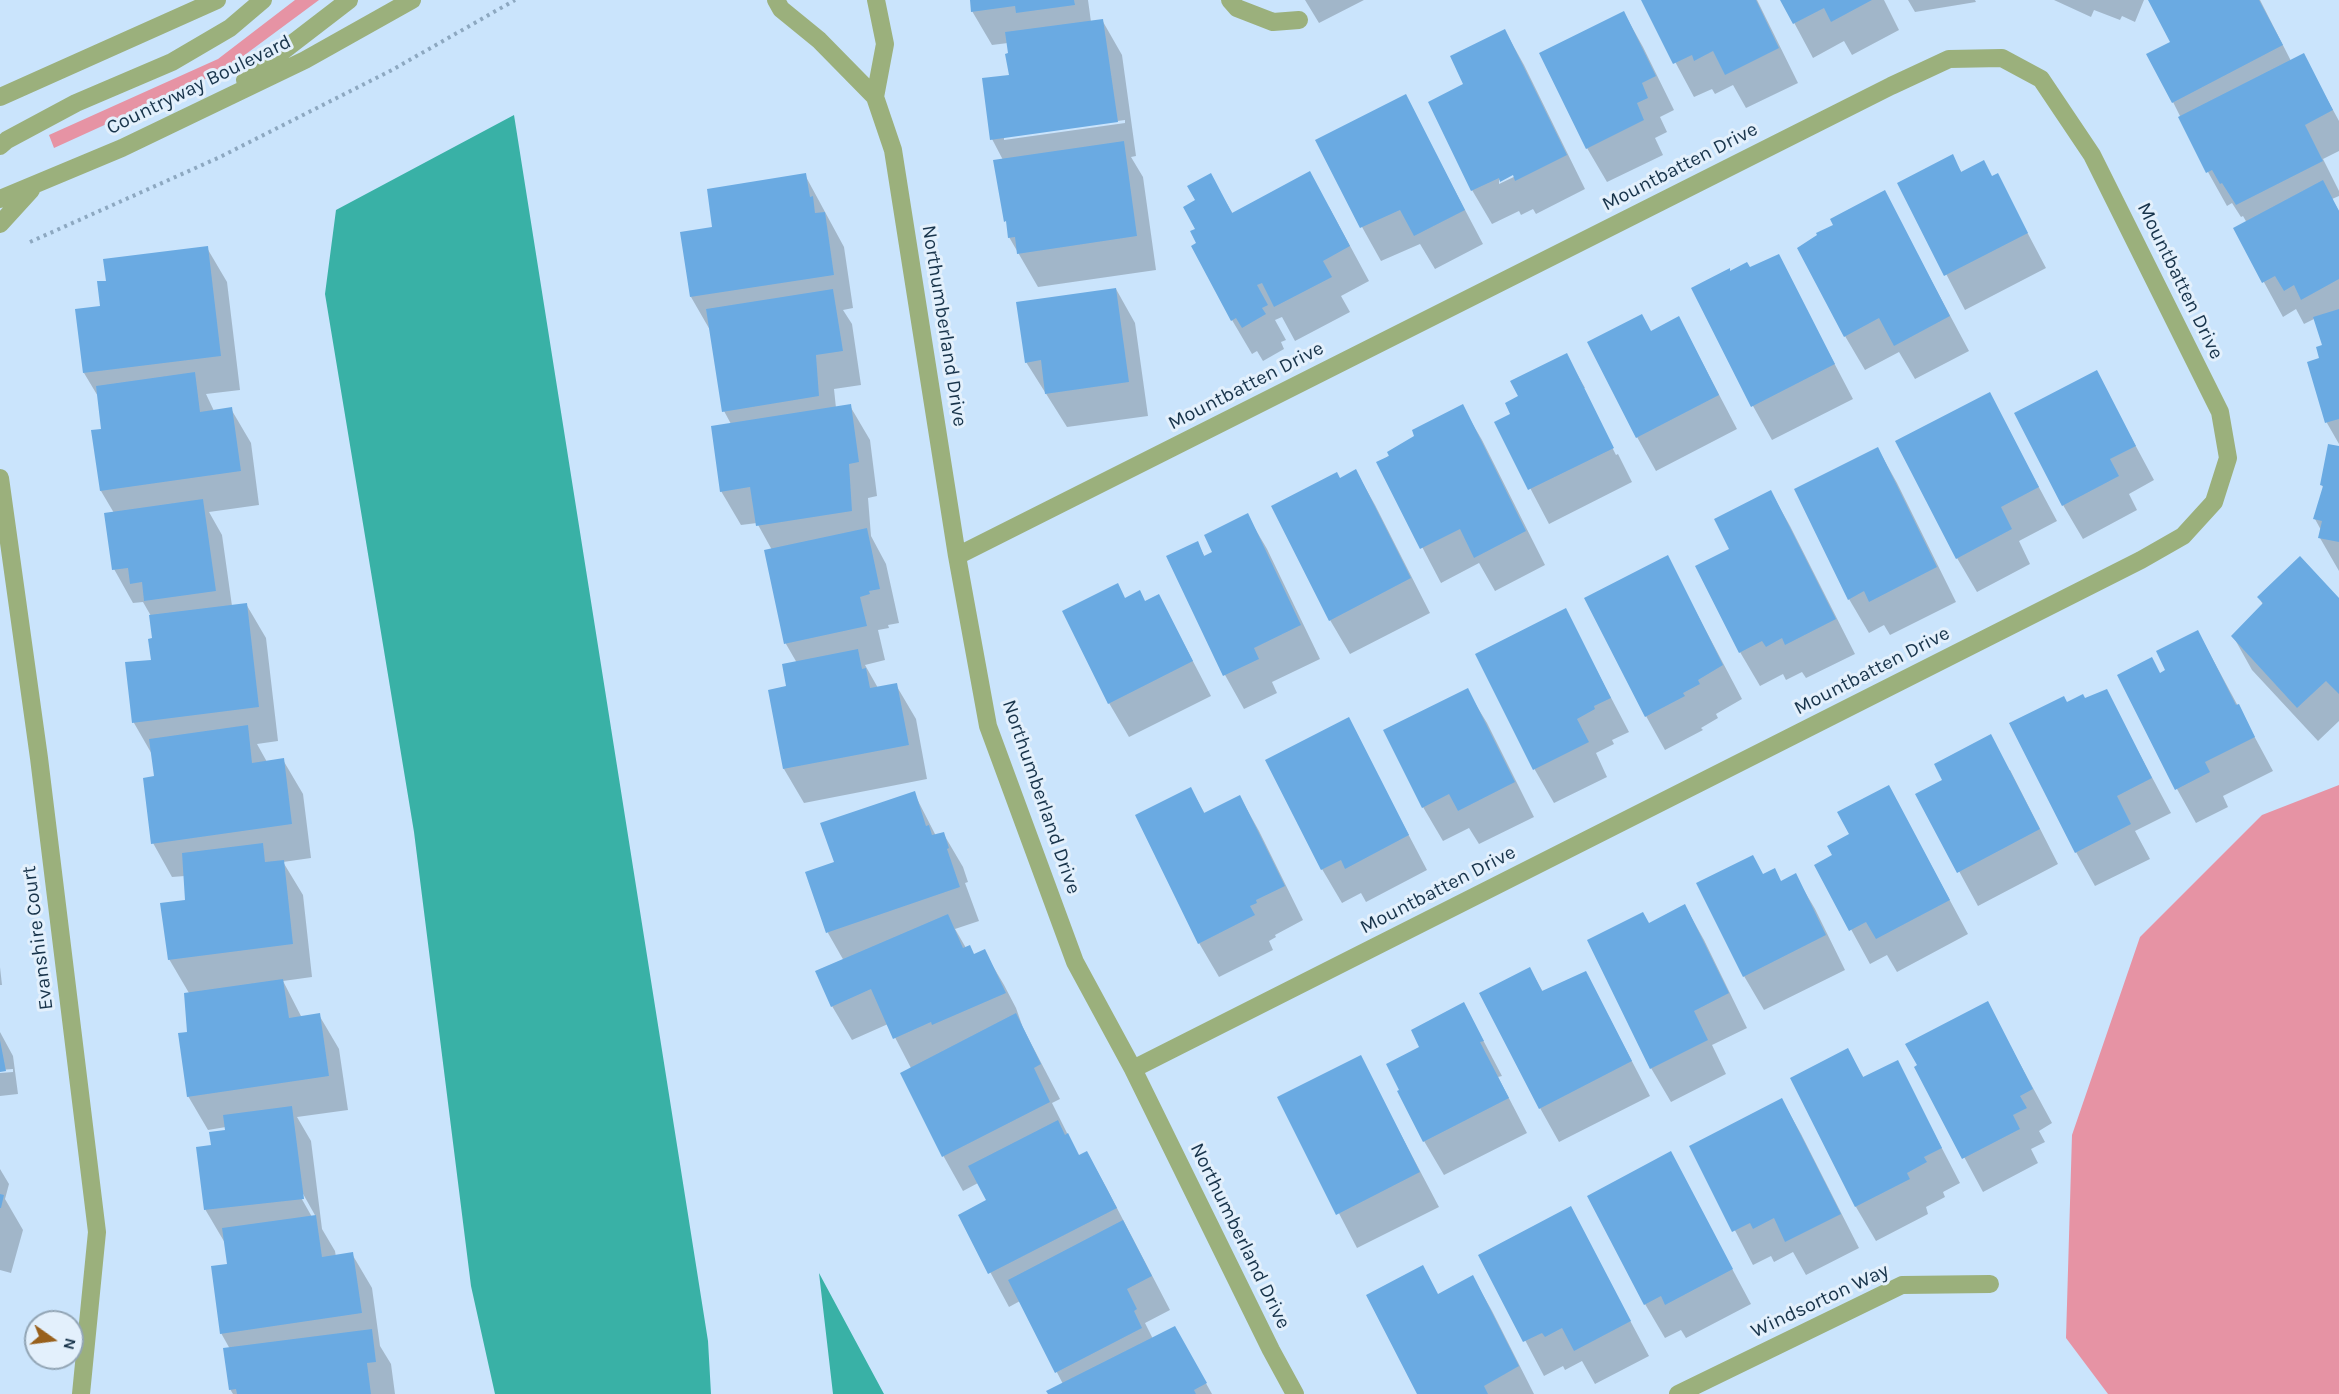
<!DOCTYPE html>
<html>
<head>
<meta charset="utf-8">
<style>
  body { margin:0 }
  #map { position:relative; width:2339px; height:1394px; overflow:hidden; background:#cae4fc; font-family:Karla,sans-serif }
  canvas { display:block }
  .north { position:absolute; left:24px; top:1310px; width:60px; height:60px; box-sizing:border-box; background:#e3f0fc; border:2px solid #92a5b5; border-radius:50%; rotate:104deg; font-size:16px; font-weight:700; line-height:24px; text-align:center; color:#18344b }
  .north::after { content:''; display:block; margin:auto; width:21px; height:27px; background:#98601c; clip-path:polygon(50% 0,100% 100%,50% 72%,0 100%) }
</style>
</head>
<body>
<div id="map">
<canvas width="2339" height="1394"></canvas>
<div class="north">N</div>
</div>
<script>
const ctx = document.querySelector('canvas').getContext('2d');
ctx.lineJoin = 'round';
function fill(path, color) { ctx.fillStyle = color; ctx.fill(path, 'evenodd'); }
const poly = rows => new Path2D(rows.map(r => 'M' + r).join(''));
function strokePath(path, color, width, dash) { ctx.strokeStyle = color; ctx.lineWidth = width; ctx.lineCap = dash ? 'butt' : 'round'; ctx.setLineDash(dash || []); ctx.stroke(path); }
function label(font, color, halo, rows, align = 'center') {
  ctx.font = font + ' Karla,sans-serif'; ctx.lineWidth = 6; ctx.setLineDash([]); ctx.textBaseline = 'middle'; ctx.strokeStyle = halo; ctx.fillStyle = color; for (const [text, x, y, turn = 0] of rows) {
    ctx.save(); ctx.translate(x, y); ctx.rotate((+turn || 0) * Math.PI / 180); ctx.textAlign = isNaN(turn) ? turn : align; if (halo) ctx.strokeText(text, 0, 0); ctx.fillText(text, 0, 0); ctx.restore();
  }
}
fill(poly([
  [295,0,319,0,223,71,54,148,49,135,218,59],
  [2339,785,2339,1394,2108,1394,2066,1338,2072,1135,2140,937,2262,815]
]), '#e693a4');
fill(poly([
  [514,115,708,1341,711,1394,495,1394,471,1286,414,832,325,294,336,210],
  [819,1273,884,1394,833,1394]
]), '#39b1a6');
fill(poly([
  [971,0,1088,0,1091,22,1102,20,1122,55,1136,156,1131,157,1143,177,1156,270,1038,287,1009,237,1003,160,992,139,1010,76,1008,43,992,45,972,11],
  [1125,120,1125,123,1004,140,1004,136],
  [1305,0,1364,0,1319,23],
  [1642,0,1757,0,1798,83,1746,108,1733,85,1715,94,1712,89,1694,97],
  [1782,0,1884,0,1899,30,1852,55,1844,41,1813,58],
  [1908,0,1975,0,1976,2,1915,12],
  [2054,0,2144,0,2135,22,2122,16,2120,20,2094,10,2091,17],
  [2150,0,2260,0,2291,61,2303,55,2339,121,2339,151,2323,159,2339,191,2339,196,2332,199,2339,211,2339,444,2327,423,2309,363,2321,359,2324,346,2317,326,2314,319,2304,324,2296,309,2283,317,2235,229,2247,223,2243,216,2241,217,2232,203,2227,206,2208,172,2173,102,2172,42],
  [1624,13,1643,47,1674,110,1660,117,1667,132,1655,138,1663,155,1607,182,1587,148],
  [1505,31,1524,65,1585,189,1536,214,1533,209,1521,215,1519,211,1492,224,1472,190,1465,85],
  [1519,171,1520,174,1499,184,1499,180],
  [1405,96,1483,244,1435,269,1420,244,1381,261,1362,227],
  [1952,156,1962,173,1992,178,1997,175,2046,268,1965,310,1899,184],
  [805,175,844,247,853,308,843,310,852,324,861,385,834,389,836,408,850,406,870,440,877,496,868,498,871,536,886,564,899,623,888,625,889,628,878,630,885,660,865,665,878,688,896,685,916,719,927,779,804,803,784,769,787,688,797,663,786,644,772,550,757,523,741,525,721,491,731,424,724,411,710,330,691,297,714,228],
  [1210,175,1233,214,1329,207,1369,281,1341,296,1350,312,1295,341,1282,317,1275,320,1286,340,1281,342,1284,349,1263,361,1257,351,1252,354,1232,320,1198,244,1197,201],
  [1884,192,1969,351,1915,379,1899,352,1865,370,1845,336,1835,225],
  [207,248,227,282,240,390,206,394,214,411,231,409,251,443,259,505,209,512,222,535,232,606,246,604,266,638,278,741,257,744,267,762,283,760,303,794,311,858,283,862,303,895,312,977,283,981,302,1018,319,1015,339,1049,348,1110,297,1117,311,1141,322,1229,335,1251,336,1257,352,1254,372,1288,380,1346,391,1364,395,1394,233,1394,230,1389,230,1349,221,1333,228,1265,225,1243,205,1209,213,1147,227,1131,226,1127,208,1130,188,1096,189,993,169,959,186,901,185,876,172,877,153,843,156,777,153,756,134,723,126,664,152,661,154,640,151,616,143,602,133,603,114,569,114,513,101,491,103,430,99,398,84,373,107,282],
  [302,1192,316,1217,312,1217,299,1194],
  [1778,256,1853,399,1772,440,1753,406,1693,289,1730,272,1749,269],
  [1116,289,1135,323,1148,416,1067,427,1026,362],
  [1679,318,1737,429,1656,471,1637,437,1651,333],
  [1566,355,1585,388,1582,388,1616,455,1618,454,1632,482,1549,524,1496,423,1512,415,1520,397],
  [2096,372,2154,480,2129,494,2137,510,2083,539,2063,505],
  [1989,394,2057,521,2019,541,2030,564,1977,592,1957,558],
  [1462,406,1482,440,1545,565,1495,591,1479,563,1441,583,1378,463],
  [2339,448,2339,571,2320,538,2321,530,2315,519,2324,489,2322,485],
  [1878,449,1897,483,1956,602,1890,635,1884,625,1869,633,1849,599],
  [1356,471,1375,505,1430,613,1350,654,1330,620,1340,479],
  [1771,492,1790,526,1855,654,1806,678,1802,672,1786,680,1783,674,1760,686,1740,652,1731,549],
  [1247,515,1267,549,1320,659,1272,682,1277,693,1244,709,1225,675,1197,543,1205,557,1214,553],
  [1667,557,1742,699,1716,714,1718,718,1701,728,1703,730,1665,750,1646,716],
  [1159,596,1211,696,1129,737,1109,703,1125,599,1145,603],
  [2259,597,2339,600,2339,721,2318,741,2252,670,2233,636,2263,605],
  [1565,610,1629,732,1612,740,1614,744,1596,753,1607,777,1554,803,1535,770,1477,655],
  [2198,632,2273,771,2223,796,2228,807,2196,823,2177,789,2160,674,2167,671],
  [1467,690,1487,723,1534,817,1479,844,1469,828,1443,841,1423,807],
  [2106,691,2171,813,2135,831,2150,859,2095,886,2076,852,2067,703,2084,700],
  [1348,719,1427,870,1366,902,1361,893,1342,903,1322,869],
  [2010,770,2058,864,1978,906,1917,794],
  [1889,787,1968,934,1897,972,1887,955,1870,964,1816,865,1834,855],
  [1191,789,1205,814,1240,797,1259,831,1303,920,1275,935,1276,937,1269,941,1273,950,1219,977,1199,943],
  [914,793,936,836,943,833,963,867,968,882,965,883,979,921,955,929,966,948,974,955,984,951,1004,985,1016,1008,1023,1028,1060,1099,1052,1103,1079,1157,1087,1153,1106,1187,1170,1310,1145,1323,1153,1339,1175,1328,1212,1394,1050,1394,1063,1384,1020,1301,1009,1307,960,1216,988,1201,978,1183,963,1191,944,1157,902,1073,911,1068,888,1024,852,1040,832,1006,844,961,828,933,807,872,836,862],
  [1763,875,1782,882,1795,875,1815,909,1845,970,1764,1010,1744,976],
  [1685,906,1704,940,1747,1028,1712,1045,1726,1074,1671,1102,1651,1068,1649,924],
  [0,967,2,985,0,985],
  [1530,969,1543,992,1586,973,1650,1096,1559,1142,1540,1108],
  [1987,1003,2052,1123,2039,1131,2045,1142,2031,1149,2038,1163,1983,1192,1916,1068],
  [1464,1004,1502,1076,1498,1077,1527,1133,1444,1175,1424,1141,1401,1091,1421,1048],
  [0,1032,13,1056,18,1094,0,1096,0,1073,13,1072,13,1069,0,1070],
  [1847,1050,1864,1078,1897,1062,1960,1183,1943,1192,1945,1197,1926,1207,1928,1214,1876,1241,1856,1207,1792,1078],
  [1360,1057,1439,1207,1357,1248,1279,1098],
  [1782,1100,1801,1134,1859,1248,1806,1275,1793,1252,1774,1262,1771,1256,1753,1265,1691,1146],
  [1670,1153,1751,1304,1686,1338,1681,1330,1665,1338,1645,1304],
  [0,1169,9,1184,5,1199,23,1230,11,1273,0,1270],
  [1570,1208,1649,1356,1595,1384,1582,1361,1565,1370,1563,1366,1544,1376,1480,1255],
  [1473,1277,1492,1311,1534,1394,1419,1394,1439,1295]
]), '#0003');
fill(poly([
  [970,0,1074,0,1075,5,1016,13,1015,6,971,12],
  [1641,0,1756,0,1779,48,1725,75,1713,51,1694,61,1692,55,1673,64],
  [1780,0,1872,0,1831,22,1824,8,1793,24],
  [2148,0,2259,0,2283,45,2172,103,2146,54,2170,42],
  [1624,11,1656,76,1642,83,1648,98,1637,103,1644,120,1586,149,1539,53],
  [1103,19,1118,122,990,140,982,78,1009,75,1005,54,1008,53,1005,32],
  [1505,29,1567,155,1515,181,1513,175,1500,182,1499,178,1471,191,1428,102,1463,84,1450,56],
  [2304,53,2333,110,2305,125,2323,161,2236,205,2222,183,2220,184,2212,170,2206,173,2178,117],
  [1406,94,1465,210,1414,236,1400,210,1360,228,1315,140],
  [1124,141,1137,236,1017,254,1015,237,1008,238,1006,221,1004,222,993,160],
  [1953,154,1961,172,1984,160,1992,176,1998,173,2028,233,1944,276,1897,183],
  [1310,171,1350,246,1323,261,1332,277,1274,307,1262,283,1257,285,1268,305,1262,308,1266,314,1242,328,1236,318,1231,321,1191,246,1196,243,1190,231,1195,229,1183,207,1195,200,1187,186,1211,173,1232,213],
  [806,173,810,197,813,196,815,213,825,212,834,275,690,297,680,232,712,227,707,189],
  [2323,180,2339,211,2339,279,2301,300,2294,285,2284,291,2275,276,2262,283,2233,228],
  [1885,190,1950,316,1894,346,1879,318,1844,337,1797,248,1817,235,1816,233,1833,225,1830,219],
  [208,246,221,356,83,373,75,309,100,306,97,281,106,281,103,259],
  [1779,254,1835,364,1751,407,1691,288,1730,268,1730,271,1747,262,1750,267],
  [1116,288,1129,382,1045,394,1041,360,1025,363,1016,302],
  [833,289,843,351,816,355,819,396,722,412,706,309],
  [2339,309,2339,419,2325,423,2307,362,2319,358,2316,347,2322,345,2313,317],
  [1642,314,1651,331,1679,316,1719,395,1636,438,1587,342],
  [1567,353,1614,448,1528,490,1494,422,1510,414,1505,403,1518,396,1510,381],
  [2097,370,2136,446,2110,459,2119,476,2062,506,2014,413],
  [195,372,200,412,232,407,241,471,100,491,91,430,101,429,96,386],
  [1990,392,2039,487,2001,507,2012,529,1956,559,1895,441],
  [851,404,859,462,849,464,852,511,756,526,750,487,720,492,711,426],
  [1463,404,1526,531,1474,558,1460,529,1420,549,1376,462,1389,456,1387,452,1414,436,1412,430],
  [2328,444,2339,446,2339,542,2318,538,2322,521,2313,519,2323,486,2320,485],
  [1878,447,1937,567,1869,602,1864,591,1848,600,1794,489],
  [1356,469,1411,578,1329,621,1271,506,1337,472,1340,478],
  [1771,490,1836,619,1785,645,1782,638,1766,647,1762,641,1739,653,1695,566,1729,549,1714,519],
  [203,499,216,591,144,601,142,582,130,584,128,568,112,570,104,513],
  [1248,513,1301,625,1254,648,1259,659,1223,676,1166,556,1198,541,1204,556,1212,552,1204,535],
  [867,528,880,589,869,591,870,594,860,597,867,626,784,644,764,550],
  [1668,555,1723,665,1698,680,1700,684,1683,693,1685,696,1645,717,1584,598],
  [2300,556,2339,598,2339,694,2326,681,2297,708,2231,636,2263,603,2257,597],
  [1118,583,1125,598,1140,590,1145,601,1159,594,1193,661,1108,704,1062,611],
  [247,603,259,707,132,723,125,662,151,660,148,639,152,638,149,615],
  [1566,608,1611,698,1594,706,1595,709,1577,719,1589,742,1533,770,1475,654],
  [2198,630,2236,705,2239,704,2255,737,2205,762,2210,772,2175,790,2117,675,2152,657,2160,673,2165,670,2156,651],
  [858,649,862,669,866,668,870,688,897,683,909,745,783,769,768,690,786,686,782,664],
  [1468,688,1515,782,1458,811,1449,794,1422,808,1383,730],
  [2107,689,2152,778,2117,796,2131,824,2075,853,2009,723,2064,696,2067,702,2083,694,2085,698],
  [1349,717,1409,835,1345,869,1341,860,1321,870,1265,760],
  [248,725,252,763,284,758,292,824,151,844,143,778,154,776,149,739],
  [1991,734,2040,829,1957,873,1915,794,1942,780,1934,764],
  [1889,785,1950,900,1876,939,1866,922,1849,931,1814,865,1832,855,1827,846,1849,834,1837,812],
  [1191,787,1204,813,1240,795,1285,886,1256,900,1257,903,1250,906,1255,915,1198,944,1135,815],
  [915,791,926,826,929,825,932,835,944,832,949,848,947,849,960,887,826,933,805,872,834,862,820,823],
  [263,843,265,862,284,860,293,944,168,960,160,903,185,900,182,853],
  [1753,855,1763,874,1775,868,1781,881,1796,873,1826,935,1743,977,1696,883],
  [1685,904,1729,993,1694,1011,1708,1040,1650,1069,1587,940,1643,912,1649,923],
  [948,914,963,948,970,945,974,954,985,949,1006,993,932,1025,931,1022,893,1039,871,989,831,1007,815,971],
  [1530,967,1542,991,1586,971,1632,1061,1539,1109,1479,993],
  [283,979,289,1018,320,1013,329,1076,187,1097,178,1033,187,1032,184,993],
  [1988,1001,2033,1089,2020,1096,2027,1108,2013,1115,2020,1129,1962,1159,1914,1067,1917,1065,1905,1044],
  [1464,1002,1484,1041,1480,1042,1509,1098,1423,1142,1397,1091,1399,1090,1386,1064,1419,1047,1411,1030],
  [1016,1013,1041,1064,1034,1068,1050,1102,942,1157,900,1073],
  [0,1040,6,1071,0,1072],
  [1848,1048,1863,1077,1898,1060,1942,1148,1924,1157,1927,1162,1907,1173,1910,1179,1855,1207,1790,1078],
  [1361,1055,1420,1172,1336,1215,1277,1097],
  [1782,1098,1841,1214,1785,1242,1774,1218,1753,1229,1750,1223,1732,1232,1689,1146],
  [292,1106,304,1199,204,1210,196,1147,211,1145,209,1132,225,1130,223,1115],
  [1058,1120,1065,1135,1068,1133,1079,1155,1087,1151,1117,1208,988,1274,958,1215,986,1200,968,1166],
  [1671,1151,1733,1269,1665,1305,1661,1296,1644,1305,1587,1196],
  [0,1194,4,1195,1,1208,0,1208],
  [1571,1206,1631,1321,1574,1351,1562,1328,1545,1337,1542,1333,1523,1342,1478,1255],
  [316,1215,322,1257,353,1252,362,1313,220,1334,211,1266,227,1264,222,1228],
  [1123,1220,1152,1276,1127,1289,1137,1309,1134,1311,1142,1328,1055,1373,1008,1280],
  [1423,1265,1438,1294,1473,1275,1519,1366,1484,1386,1488,1394,1417,1394,1366,1295],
  [1175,1326,1207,1383,1194,1390,1196,1394,1048,1394,1046,1391],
  [372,1329,376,1362,367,1363,371,1394,237,1394,236,1389,229,1390,223,1348]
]), '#6aaae2');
strokePath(poly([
  [30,242,220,157,392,70,515,0]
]), '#8da8c0', 4, [3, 4.5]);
strokePath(poly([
  [776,0,781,9,819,40,875,97,893,150,957,556,988,726,1075,962,1133,1069,1271,1350,1295,1394],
  [1230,0,1237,8,1273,22,1299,20],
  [245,80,349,0],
  [0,97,217,0],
  [875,97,885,44,876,0],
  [0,146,7,140,76,103,172,62,230,28,263,0],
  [0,199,122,148,305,60,412,0],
  [0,224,31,190],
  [0,478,39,758,97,1232,81,1394],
  [957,556,1891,86,1949,59,2002,58,2041,79,2092,155,2220,412,2228,458,2214,502,2183,536,2141,560,1133,1069],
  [1678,1394,1902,1285,1990,1284]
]), '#9bb07c', 18);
label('20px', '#18344b', '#e3f0fc', [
  ["Countryway Boulevard",199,85,-26],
  ["Mountbatten Drive",1680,167,-27],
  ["Mountbatten Drive",2180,281,64],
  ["Northumberland Drive",944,326,81],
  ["Mountbatten Drive",1246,386,-27],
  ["Mountbatten Drive",1872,671,-27],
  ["Northumberland Drive",1041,797,71],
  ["Mountbatten Drive",1438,890,-27],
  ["Evanshire Court",38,938,-97],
  ["Northumberland Drive",1240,1236,64],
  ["Windsorton Way",1820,1301,-25]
]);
</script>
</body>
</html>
